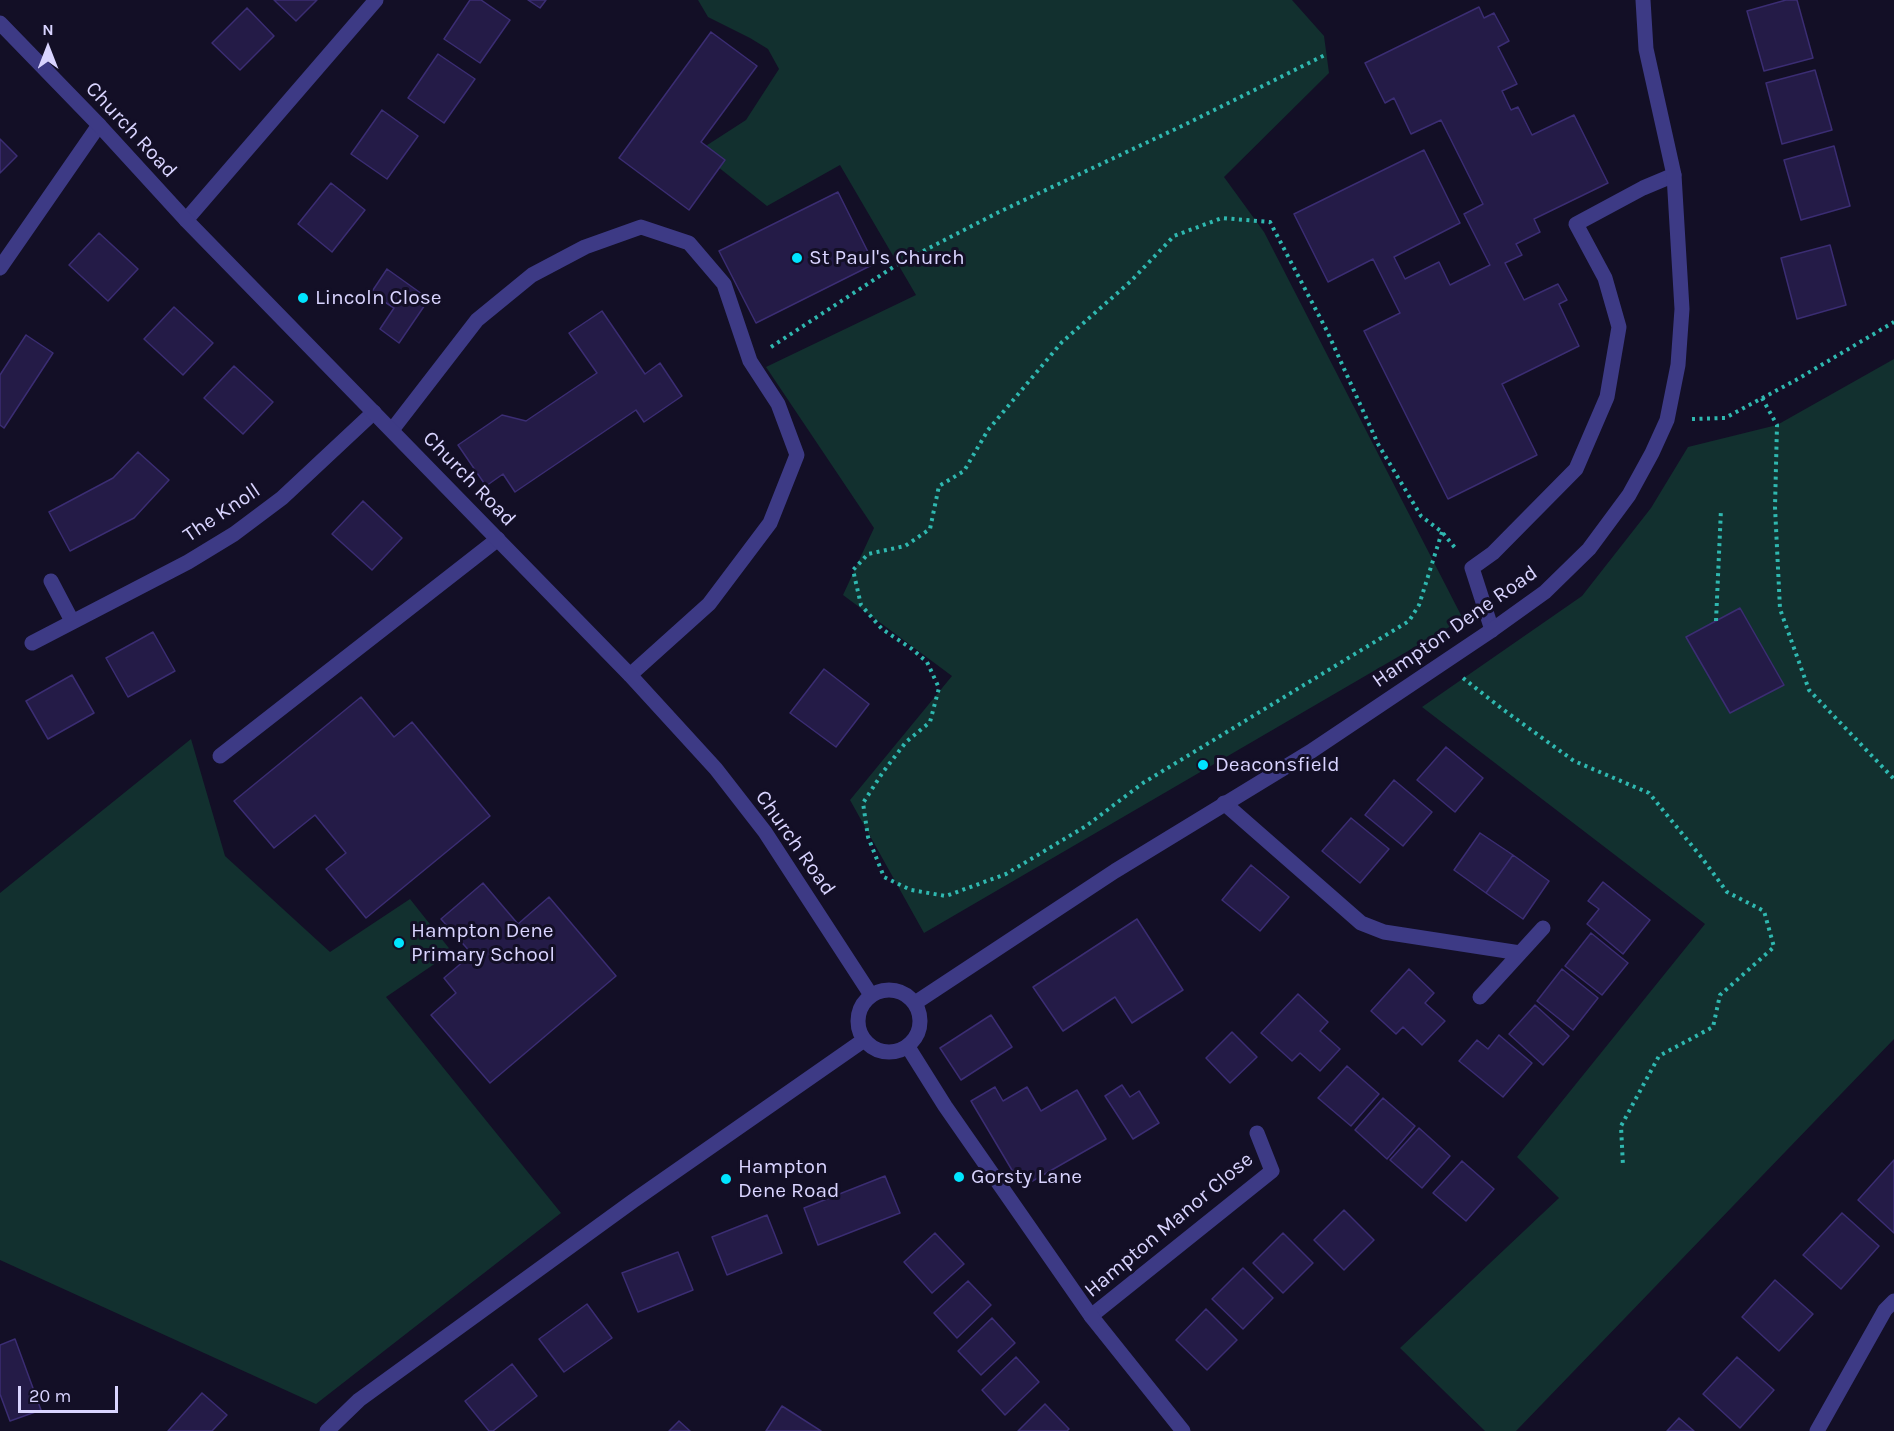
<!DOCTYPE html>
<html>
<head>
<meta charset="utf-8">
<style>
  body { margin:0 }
  #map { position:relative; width:1894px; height:1431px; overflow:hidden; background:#130f26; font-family:Karla,sans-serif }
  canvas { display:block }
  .north { position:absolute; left:18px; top:18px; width:60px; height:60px; -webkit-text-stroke:4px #130f26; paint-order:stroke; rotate:0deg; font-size:16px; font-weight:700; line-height:24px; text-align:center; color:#d9d4ff }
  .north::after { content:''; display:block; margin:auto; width:21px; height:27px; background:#d9d4ff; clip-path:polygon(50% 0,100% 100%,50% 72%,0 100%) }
  .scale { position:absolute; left:18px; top:1386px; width:100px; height:27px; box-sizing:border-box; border:3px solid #d9d4ff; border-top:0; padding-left:8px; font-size:18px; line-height:21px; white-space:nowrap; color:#d9d4ff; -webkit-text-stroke:4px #130f26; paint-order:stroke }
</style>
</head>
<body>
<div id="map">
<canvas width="1894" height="1431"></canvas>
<div class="north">N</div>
<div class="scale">20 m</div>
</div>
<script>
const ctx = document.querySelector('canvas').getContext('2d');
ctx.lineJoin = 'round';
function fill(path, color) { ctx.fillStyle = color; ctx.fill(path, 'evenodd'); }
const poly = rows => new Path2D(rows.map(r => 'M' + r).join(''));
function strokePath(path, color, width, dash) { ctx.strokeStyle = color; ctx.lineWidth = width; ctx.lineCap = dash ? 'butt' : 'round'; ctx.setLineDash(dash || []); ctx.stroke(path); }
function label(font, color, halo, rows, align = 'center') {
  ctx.font = font + ' Karla,sans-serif'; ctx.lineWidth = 6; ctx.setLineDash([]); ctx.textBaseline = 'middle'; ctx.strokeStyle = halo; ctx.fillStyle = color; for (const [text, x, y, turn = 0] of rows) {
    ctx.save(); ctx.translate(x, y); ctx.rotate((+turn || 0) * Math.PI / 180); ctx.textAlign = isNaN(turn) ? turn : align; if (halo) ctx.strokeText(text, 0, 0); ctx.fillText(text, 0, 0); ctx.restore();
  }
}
fill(poly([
  [698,0,1292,0,1324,36,1329,73,1224,177,1264,232,1463,619,924,933,850,800,952,676,843,595,874,528,766,367,916,295,840,165,767,206,698,151,746,120,779,69,768,49,750,38,708,17],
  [1894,359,1894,1039,1516,1431,1485,1431,1400,1348,1559,1198,1517,1157,1705,924,1422,707,1582,596,1651,508,1688,447,1777,425],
  [191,739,225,856,330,952,410,899,452,952,386,997,561,1213,316,1404,0,1260,0,893]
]), '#12302f');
const building = poly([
  [274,0,317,0,296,21,274,0],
  [470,0,481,0,510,20,480,63,444,39,470,0],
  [528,0,546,0,540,8,528,0],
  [1786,0,1797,0,1813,58,1764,71,1747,11,1786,0],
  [1479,7,1484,18,1494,13,1509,41,1498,47,1517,84,1502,91,1511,110,1518,107,1532,135,1574,115,1608,183,1534,219,1540,232,1516,244,1522,255,1505,263,1524,300,1558,284,1567,300,1559,304,1579,346,1502,384,1537,455,1448,499,1364,331,1400,313,1373,259,1328,282,1294,214,1424,150,1460,223,1394,257,1405,279,1439,262,1450,285,1490,265,1464,214,1483,204,1441,120,1411,134,1394,98,1385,103,1365,63,1479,7],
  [247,8,274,36,240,70,212,43,247,8],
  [711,32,757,66,701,142,725,160,689,210,619,158,711,32],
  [438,54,475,79,444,123,408,98,438,54],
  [1815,70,1832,130,1782,144,1766,83,1815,70],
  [382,110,418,136,387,179,351,154,382,110],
  [0,139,17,156,0,173,0,139],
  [1834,146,1850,206,1801,220,1784,160,1834,146],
  [331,183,365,210,332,252,298,224,331,183],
  [838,192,874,264,756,323,719,251,838,192],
  [99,233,138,269,108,301,69,265,99,233],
  [1830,245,1846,305,1797,319,1781,258,1830,245],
  [387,269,429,299,399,343,380,329,394,308,371,293,387,269],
  [174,307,213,343,183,375,144,339,174,307],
  [602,311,645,374,660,363,682,396,644,422,636,410,515,492,503,474,486,486,458,445,502,415,526,421,597,373,569,333,602,311],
  [26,335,53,353,4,428,0,425,0,375,26,335],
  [234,366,273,402,243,434,204,398,234,366],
  [138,452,169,480,134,518,70,551,49,512,113,478,138,452],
  [363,501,402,538,372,570,332,534,363,501],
  [1740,608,1784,685,1730,713,1686,637,1740,608],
  [153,632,175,671,128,697,106,658,153,632],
  [824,669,869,704,836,747,790,713,824,669],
  [72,675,94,713,48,739,26,701,72,675],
  [361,697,394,737,412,722,490,816,366,918,326,869,346,853,315,815,274,848,234,801,361,697],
  [1446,747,1483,778,1455,812,1417,780,1446,747],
  [1394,780,1432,812,1403,846,1365,815,1394,780],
  [1351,818,1389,849,1360,883,1322,851,1351,818],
  [1480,833,1513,855,1486,893,1454,870,1480,833],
  [1513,855,1549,881,1523,919,1486,893,1513,855],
  [1251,865,1289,897,1260,931,1222,900,1251,865],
  [1603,882,1650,920,1623,954,1587,924,1599,909,1588,901,1603,882],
  [483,883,518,924,549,897,616,976,490,1083,431,1015,456,993,444,978,472,954,441,919,483,883],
  [1137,919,1183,990,1132,1023,1115,997,1063,1031,1033,987,1137,919],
  [1591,933,1628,963,1602,995,1565,966,1591,933],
  [1409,969,1434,993,1425,1003,1445,1021,1422,1045,1403,1027,1396,1034,1371,1011,1409,969],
  [1562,969,1598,998,1573,1030,1537,1001,1562,969],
  [1298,994,1328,1022,1320,1031,1340,1049,1320,1071,1300,1053,1292,1061,1261,1033,1298,994],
  [1535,1005,1569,1036,1543,1065,1509,1034,1535,1005],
  [991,1015,1012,1047,961,1080,940,1048,991,1015],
  [1232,1032,1257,1057,1230,1083,1206,1058,1232,1032],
  [1499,1035,1532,1063,1503,1097,1459,1061,1477,1040,1488,1049,1499,1035],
  [1347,1066,1379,1094,1351,1126,1318,1098,1347,1066],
  [1122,1085,1130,1097,1139,1091,1159,1123,1133,1139,1105,1096,1122,1085],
  [995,1087,1003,1101,1027,1087,1041,1111,1077,1090,1106,1139,1022,1187,971,1101,995,1087],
  [1383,1098,1415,1126,1387,1159,1355,1130,1383,1098],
  [1419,1128,1450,1156,1422,1188,1390,1160,1419,1128],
  [1894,1160,1894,1233,1858,1200,1894,1160],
  [1462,1161,1494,1189,1466,1221,1433,1193,1462,1161],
  [885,1176,900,1213,818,1245,804,1208,885,1176],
  [1344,1210,1374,1240,1344,1270,1314,1240,1344,1210],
  [1842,1213,1879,1246,1841,1289,1803,1255,1842,1213],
  [767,1215,782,1253,727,1275,712,1237,767,1215],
  [935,1233,964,1264,932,1293,904,1262,935,1233],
  [1283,1233,1313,1263,1283,1293,1253,1263,1283,1233],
  [678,1252,693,1290,638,1312,622,1273,678,1252],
  [1243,1268,1273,1298,1243,1329,1212,1299,1243,1268],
  [1775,1280,1813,1314,1779,1351,1742,1317,1775,1280],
  [968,1281,991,1305,957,1338,934,1313,968,1281],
  [587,1304,612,1338,564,1372,539,1339,587,1304],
  [1206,1309,1237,1340,1207,1370,1176,1340,1206,1309],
  [992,1318,1015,1343,981,1375,958,1351,992,1318],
  [15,1339,41,1410,10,1421,0,1394,0,1345,15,1339],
  [1016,1357,1039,1382,1005,1415,982,1390,1016,1357],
  [1737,1357,1774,1390,1740,1428,1703,1394,1737,1357],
  [512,1364,537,1396,493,1431,489,1431,465,1401,512,1364],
  [202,1393,227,1415,212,1431,168,1431,202,1393],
  [1045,1404,1069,1429,1067,1431,1018,1431,1045,1404],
  [782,1406,821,1431,766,1431,782,1406],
  [1679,1418,1694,1431,1667,1431,1679,1418],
  [679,1421,690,1431,669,1431,679,1421]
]);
fill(building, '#241b47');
strokePath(building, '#3b2d73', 1.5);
strokePath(poly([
  [771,347,898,264,999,212,1184,125,1327,54],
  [1762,398,1777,425,1775,507,1780,609,1809,690,1894,779],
  [1692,419,1725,418,1796,380,1894,322],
  [1442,532,1419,605,1409,621,1143,783,1086,826,1006,874,946,896,911,890,884,877,868,837,863,803,883,772,906,742,930,722,939,688,927,662,912,649,882,629,861,605,853,570,868,554,905,546,930,529,939,486,964,471,988,430,1062,342,1131,281,1174,236,1222,218,1270,222,1327,331,1378,444,1421,516,1442,532,1456,549],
  [1716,621,1721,509],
  [1463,678,1501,708,1574,761,1649,793,1702,858,1727,892,1764,911,1774,947,1720,995,1713,1027,1659,1056,1621,1126,1623,1166]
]), '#2fb8b0', 4, [3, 4.5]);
strokePath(poly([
  [392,430,477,320,532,275,585,247,641,227,689,243,724,284,750,361,778,404,797,455,770,523,709,604,630,675],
  [1492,630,1472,568,1493,553,1576,469,1607,397,1619,327,1605,278,1576,224,1643,188,1674,175],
  [220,756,498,539]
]), '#3d3a85', 15);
strokePath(poly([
  [186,220,376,0],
  [0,268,99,125],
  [51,581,72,621],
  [32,643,188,562,234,534,282,498,374,412],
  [1224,803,1361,923,1384,932,1520,953],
  [1480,997,1543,928],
  [1091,1316,1272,1171,1257,1133],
  [1817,1431,1885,1310,1894,1301]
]), '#3d3a85', 15);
strokePath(poly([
  [0,23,99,125,186,220,630,675,716,769,765,832,871,995],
  '858 1021a31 31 0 1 1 62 0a31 31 0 1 1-62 0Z',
  [915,1003,1115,871,1310,752,1492,630,1545,592,1589,549,1629,495,1652,453,1667,420,1678,365,1682,309,1674,175,1646,49,1643,0],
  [908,1047,945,1106,1091,1316,1183,1431],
  [327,1431,359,1400,633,1201,864,1040]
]), '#3d3a85', 15);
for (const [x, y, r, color] of [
  [797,258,6,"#00e5ff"],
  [303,298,6,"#00e5ff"],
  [1203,765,6,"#00e5ff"],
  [399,943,6,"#00e5ff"],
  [959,1177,6,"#00e5ff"],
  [726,1179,6,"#00e5ff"]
]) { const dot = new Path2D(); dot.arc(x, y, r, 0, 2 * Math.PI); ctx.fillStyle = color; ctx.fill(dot); strokePath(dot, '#130f26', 2); }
label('21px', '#d9d4ff', '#130f26', [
  ["Church Road",131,130,47],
  ["Church Road",469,479,46],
  ["The Knoll",222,513,-34],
  ["Hampton Dene Road",1455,627,-35],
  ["Church Road",795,843,55],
  ["Hampton Manor Close",1169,1225,-40]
]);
label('21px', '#d9d4ff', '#130f26', [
  ["St Paul's Church",809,258],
  ["Lincoln Close",315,298],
  ["Deaconsfield",1215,765],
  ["Hampton Dene",411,931],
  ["Primary School",411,955],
  ["Hampton",738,1167],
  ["Dene Road",738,1191],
  ["Gorsty Lane",971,1177]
], 'left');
</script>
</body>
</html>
